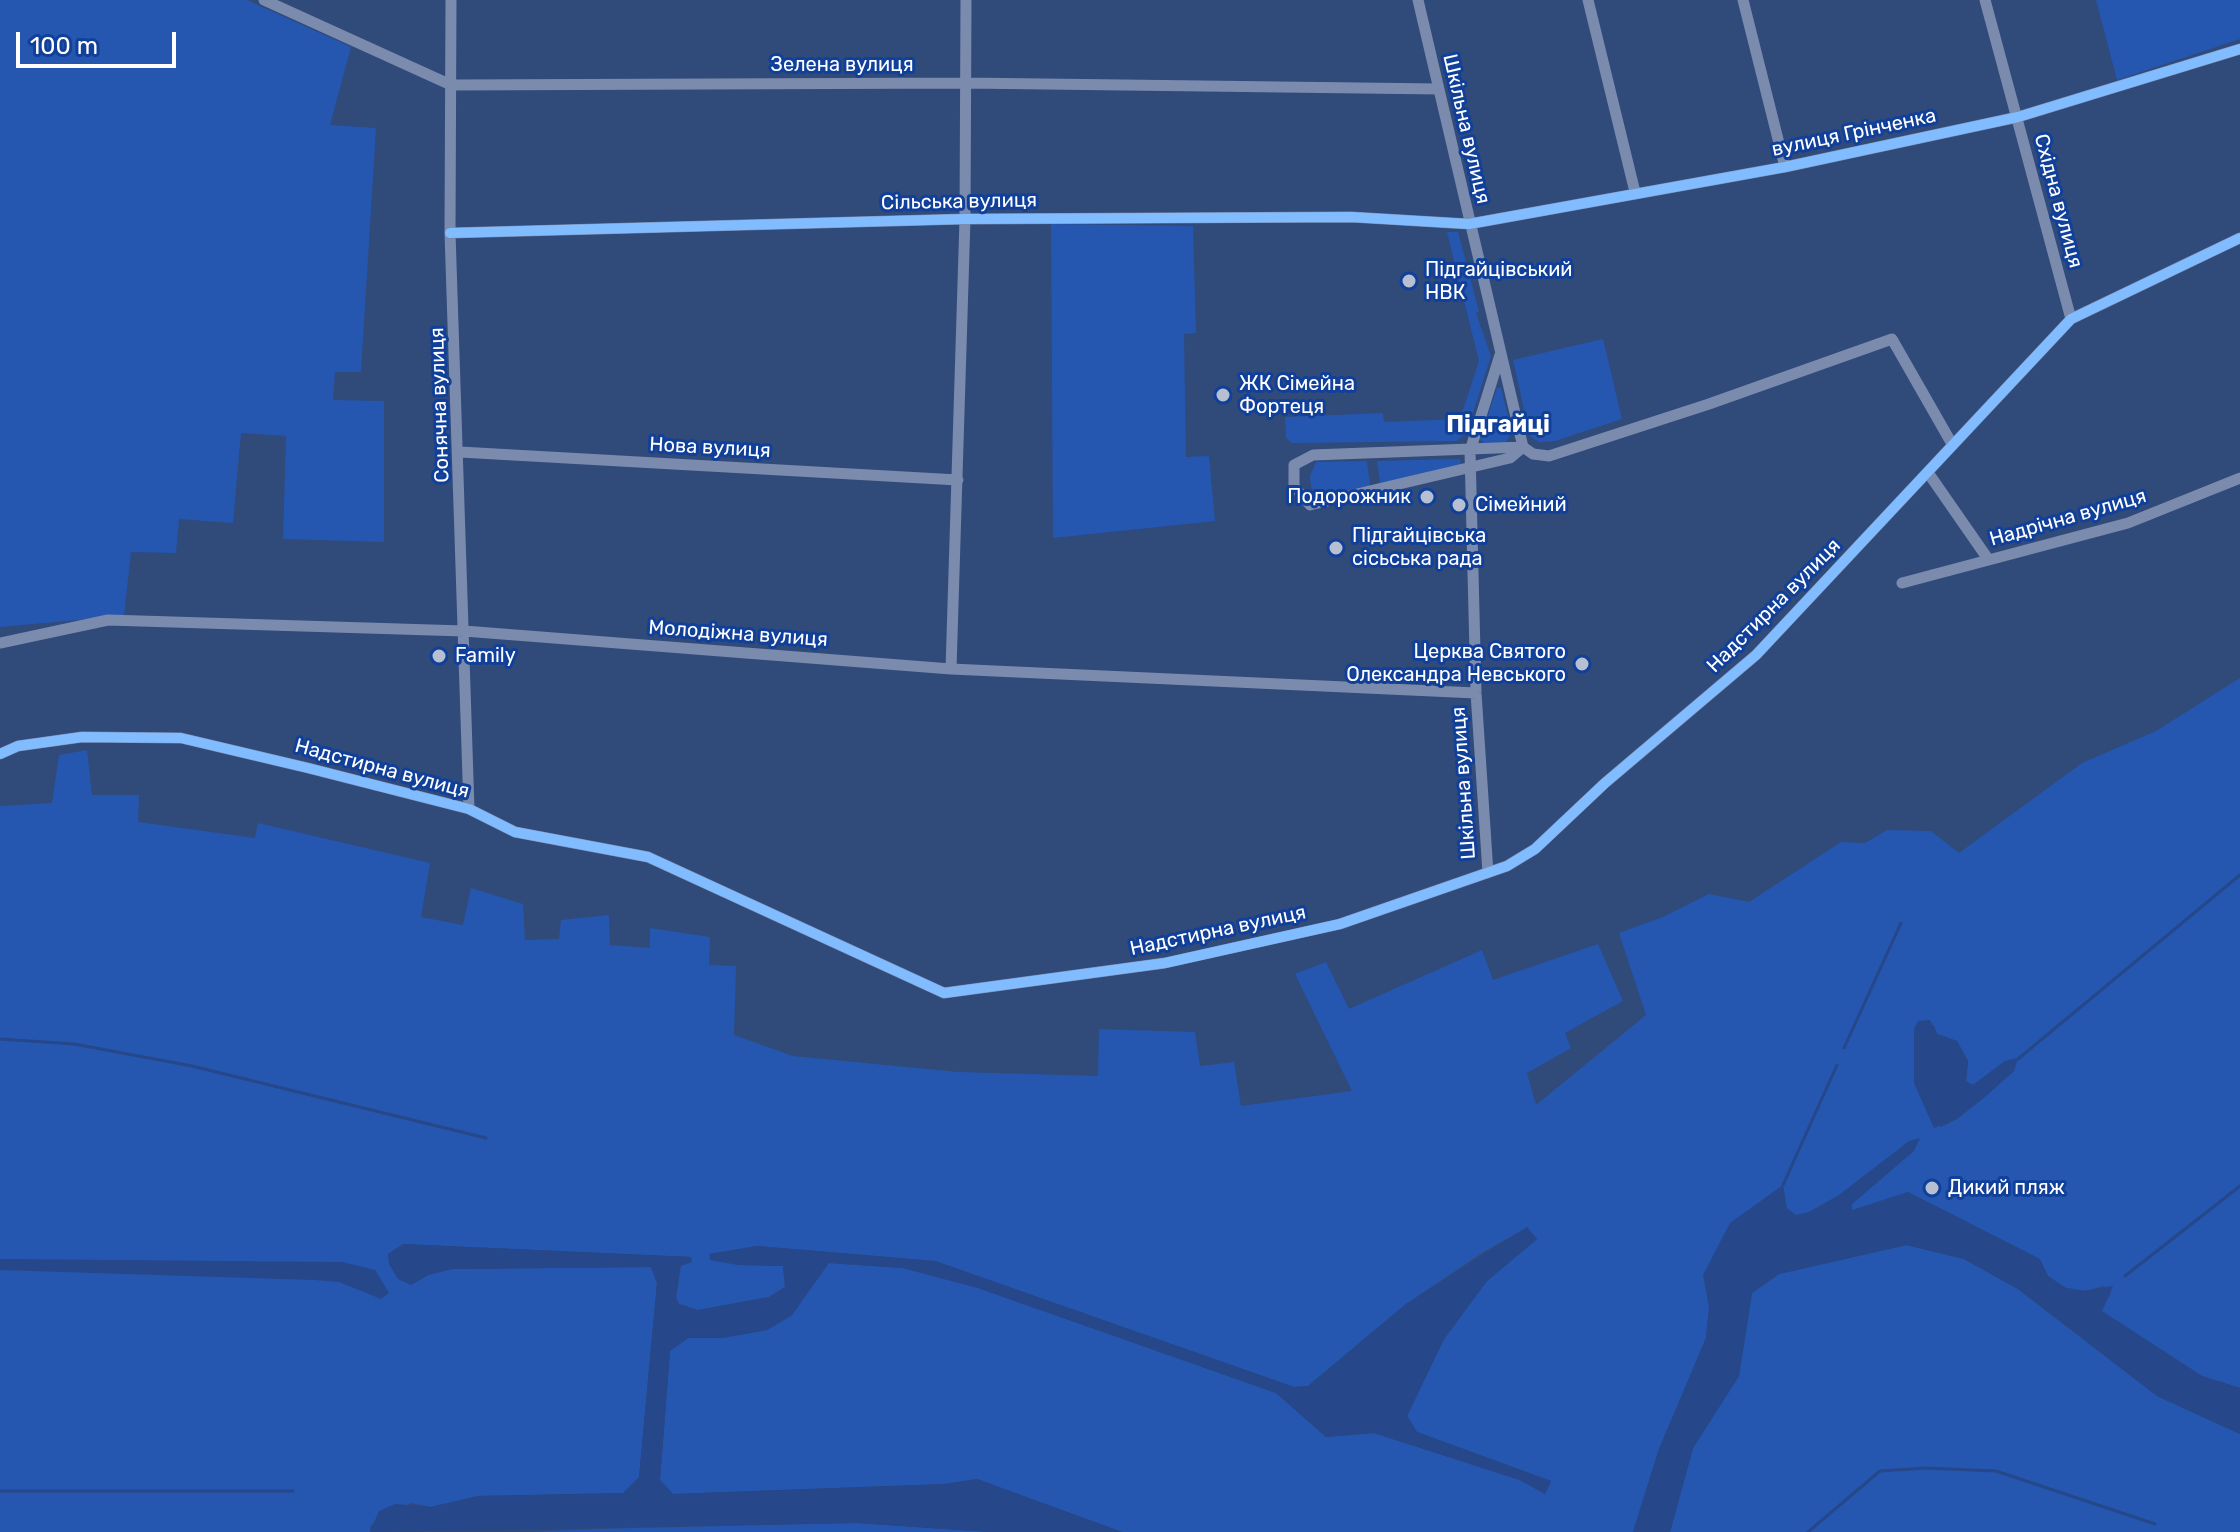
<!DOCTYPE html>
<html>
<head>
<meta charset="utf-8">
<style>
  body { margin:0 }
  #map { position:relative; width:2240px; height:1532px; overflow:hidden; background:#304a7a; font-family:Rubik,sans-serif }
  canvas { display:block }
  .scale { position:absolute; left:16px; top:32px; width:160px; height:36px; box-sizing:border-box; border:4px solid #fff; border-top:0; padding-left:10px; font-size:24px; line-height:28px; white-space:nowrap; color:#fff; -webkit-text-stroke:6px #11409a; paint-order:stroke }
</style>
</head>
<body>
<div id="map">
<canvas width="2240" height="1532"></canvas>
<div class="scale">100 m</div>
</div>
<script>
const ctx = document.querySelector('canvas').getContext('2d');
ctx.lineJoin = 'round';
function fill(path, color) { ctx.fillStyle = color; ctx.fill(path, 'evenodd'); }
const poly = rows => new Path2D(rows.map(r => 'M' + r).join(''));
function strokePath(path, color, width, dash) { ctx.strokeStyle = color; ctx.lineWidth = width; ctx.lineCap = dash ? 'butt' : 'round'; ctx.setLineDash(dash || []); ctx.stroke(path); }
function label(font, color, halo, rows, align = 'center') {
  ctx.font = font + ' Rubik,sans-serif'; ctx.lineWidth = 6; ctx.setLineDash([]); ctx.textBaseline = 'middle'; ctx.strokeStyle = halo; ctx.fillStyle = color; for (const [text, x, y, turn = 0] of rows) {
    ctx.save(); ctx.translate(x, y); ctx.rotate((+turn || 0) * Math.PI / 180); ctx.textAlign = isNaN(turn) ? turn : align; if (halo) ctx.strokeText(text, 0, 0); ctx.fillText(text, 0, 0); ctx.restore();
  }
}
fill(poly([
  [0,0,247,0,351,47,330,125,376,128,361,372,335,372,333,400,384,401,384,542,283,539,286,436,241,433,233,523,179,519,176,553,131,552,124,616,0,627],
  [2096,0,2240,0,2240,39,2117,80],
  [1051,224,1193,226,1196,333,1184,334,1186,457,1209,456,1215,521,1053,538],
  [1447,232,1458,232,1479,312,1476,313,1491,356,1467,432,1457,441,1292,443,1286,438,1285,417,1383,413,1384,422,1460,419,1479,361],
  [1603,339,1622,419,1555,441,1539,442,1530,436,1513,360],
  [1497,388,1501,388,1512,432,1505,444,1485,445,1480,439],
  [1460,459,1461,467,1380,483,1377,461],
  [1367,461,1370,486,1318,496,1311,487,1310,476,1316,462],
  [2240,678,2240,1388,2202,1376,2101,1311,2111,1293,2104,1286,2085,1291,2066,1288,2048,1276,2039,1259,1908,1192,1709,1307,1706,1338,1659,1449,1633,1532,1122,1532,977,1479,945,1484,673,1494,660,1480,670,1351,688,1338,722,1338,767,1330,792,1315,828,1263,903,1268,978,1288,1276,1393,1326,1437,1374,1433,1520,1480,1545,1494,1551,1481,1417,1432,1407,1416,1444,1339,1487,1281,1537,1239,1526,1228,1482,1253,1406,1304,1308,1386,1294,1387,935,1261,757,1246,710,1254,738,1265,783,1266,785,1287,769,1297,698,1310,679,1304,676,1298,681,1266,691,1262,691,1257,403,1244,411,1285,428,1275,452,1269,651,1267,657,1283,639,1478,623,1493,478,1496,431,1507,411,1503,371,1525,370,1532,0,1532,0,806,52,803,59,755,87,750,92,795,139,795,138,822,255,838,258,823,430,863,421,917,463,925,471,888,523,904,525,940,559,939,561,920,609,915,610,945,650,948,650,928,710,937,709,965,736,966,734,1035,793,1056,958,1072,1098,1076,1099,1029,1195,1032,1200,1066,1234,1062,1241,1106,1352,1091,1295,974,1326,962,1349,1009,1482,950,1493,980,1598,944,1623,1001,1565,1033,1571,1048,1527,1073,1536,1105,1646,1015,1619,933,1663,917,1709,894,1749,902,1841,842,1865,843,1887,830,1931,831,1959,853,2082,763,2156,731],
  [1934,1025,1937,1034,1957,1041,1968,1061,1966,1082,1973,1085,2005,1061,2014,1071,1957,1119,1941,1127,1914,1060,1914,1029],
  [1907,1245,1964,1259,2018,1289,2157,1396,2240,1434,2240,1532,1670,1532,1693,1448,1739,1376,1752,1293,1779,1274],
  [857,1523,989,1532,529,1532,593,1529]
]), '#2557b0');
fill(poly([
  [1930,1020,1937,1034,1957,1041,1968,1061,1966,1081,1973,1085,2005,1061,2018,1058,2014,1071,1985,1097,1957,1119,1934,1128,1914,1083,1914,1029,1918,1021],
  [1920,1138,1914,1151,1852,1204,1852,1210,1908,1192,2040,1259,2048,1276,2066,1288,2085,1291,2113,1286,2102,1311,2202,1376,2240,1388,2240,1434,2157,1396,2018,1289,1964,1259,1906,1245,1779,1274,1752,1293,1739,1376,1693,1448,1670,1532,1633,1532,1659,1449,1706,1338,1709,1307,1703,1275,1730,1223,1783,1185,1787,1208,1796,1215,1809,1212,1839,1195,1909,1141],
  [1527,1227,1537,1239,1487,1281,1444,1339,1407,1416,1417,1432,1551,1481,1545,1494,1520,1480,1374,1433,1326,1437,1276,1393,978,1288,903,1268,829,1263,792,1315,767,1330,722,1338,688,1338,670,1351,660,1480,673,1494,945,1484,977,1479,1122,1532,989,1532,857,1523,370,1532,379,1511,395,1504,431,1507,478,1496,623,1493,639,1477,657,1283,651,1267,452,1269,428,1275,411,1285,398,1279,389,1264,388,1254,403,1244,691,1257,692,1262,680,1266,676,1298,679,1304,698,1310,769,1297,785,1287,783,1266,738,1265,710,1260,709,1254,757,1246,935,1261,1294,1387,1308,1386,1406,1304],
  [0,1259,342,1262,375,1270,389,1293,381,1299,339,1282,315,1280,0,1270]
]), '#264789');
strokePath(poly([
  [0,1039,74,1044,192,1066,486,1138],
  [1844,1048,1901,923],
  [2018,1059,2240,875],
  [1783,1185,1837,1065],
  [2125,1276,2240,1186],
  [0,1491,293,1491],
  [1808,1532,1880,1471,1926,1468,1996,1471,2155,1524]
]), '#264789', 3);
strokePath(poly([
  [264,0,451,85,966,83,1439,89],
  [451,0,450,233,469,809],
  [1418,0,1523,447],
  [1588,0,1635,192],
  [1743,0,1785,167],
  [1985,0,2071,319],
  [450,233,965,219,1351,217,1469,224,1785,167,2018,117,2240,49],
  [1523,447,1533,454,1549,456,1709,404,1892,339,1952,444],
  [1523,447,1510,458,1310,505,1294,486,1294,465,1313,455,1523,447],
  [460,452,958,480],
  [1929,474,1988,559],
  [1902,583,2128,523,2240,478],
  [0,643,108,620,464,631,951,669,1476,693],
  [951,669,965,219,966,0],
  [0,754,18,746,82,737,181,738,308,768,469,809,515,832,648,857,944,993,1165,963,1340,924,1507,866,1535,849,1605,783,1756,655,2071,319,2240,238],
  [1488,873,1476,693,1470,451,1500,355]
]), '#7b8bad', 11);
strokePath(poly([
  [450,233,965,219,1351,217,1469,224,1785,167,2018,117,2240,49],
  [0,754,18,746,82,737,181,738,308,768,469,809,515,832,648,857,944,993,1165,963,1340,924,1507,866,1535,849,1605,783,1756,655,2071,319,2240,238]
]), '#80bcff', 10);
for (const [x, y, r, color] of [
  [1409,281,8,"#b7c0d0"],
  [1223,395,8,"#b7c0d0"],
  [1427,497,8,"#b7c0d0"],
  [1459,505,8,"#b7c0d0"],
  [1336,548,8,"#b7c0d0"],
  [439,656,8,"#b7c0d0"],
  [1582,664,8,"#b7c0d0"],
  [1932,1188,8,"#b7c0d0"]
]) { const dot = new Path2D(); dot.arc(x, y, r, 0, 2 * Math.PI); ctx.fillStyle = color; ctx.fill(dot); strokePath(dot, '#11409a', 3); }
label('20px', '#fff', '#11409a', [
  ["Зелена вулиця",842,65],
  ["Шкільна вулиця",1466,129,77],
  ["вулиця Грінченка",1854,133,-12],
  ["Східна вулиця",2058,201,75],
  ["Сільська вулиця",959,202,-1],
  ["Сонячна вулиця",440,405,-92],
  ["Нова вулиця",710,448,3],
  ["Надрічна вулиця",2068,518,-16],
  ["Надстирна вулиця",1774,606,-45],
  ["Молодіжна вулиця",738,634,4],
  ["Надстирна вулиця",382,769,15],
  ["Шкільна вулиця",1464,783,-94],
  ["Надстирна вулиця",1218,931,-12]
]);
label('20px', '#fff', '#11409a', [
  ["Підгайцівський",1425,270],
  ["НВК",1425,293],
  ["ЖК Сімейна",1239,384],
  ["Фортеця",1239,407],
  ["Подорожник",1411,497,"right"],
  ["Сімейний",1475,505],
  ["Підгайцівська",1352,536],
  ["сісьська рада",1352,559],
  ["Церква Святого",1566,652,"right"],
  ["Олександра Невського",1566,675,"right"],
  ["Family",455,656],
  ["Дикий пляж",1948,1188]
], 'left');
label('bold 24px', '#fff', '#11409a', [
  ["Підгайці",1498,425]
]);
</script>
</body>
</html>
